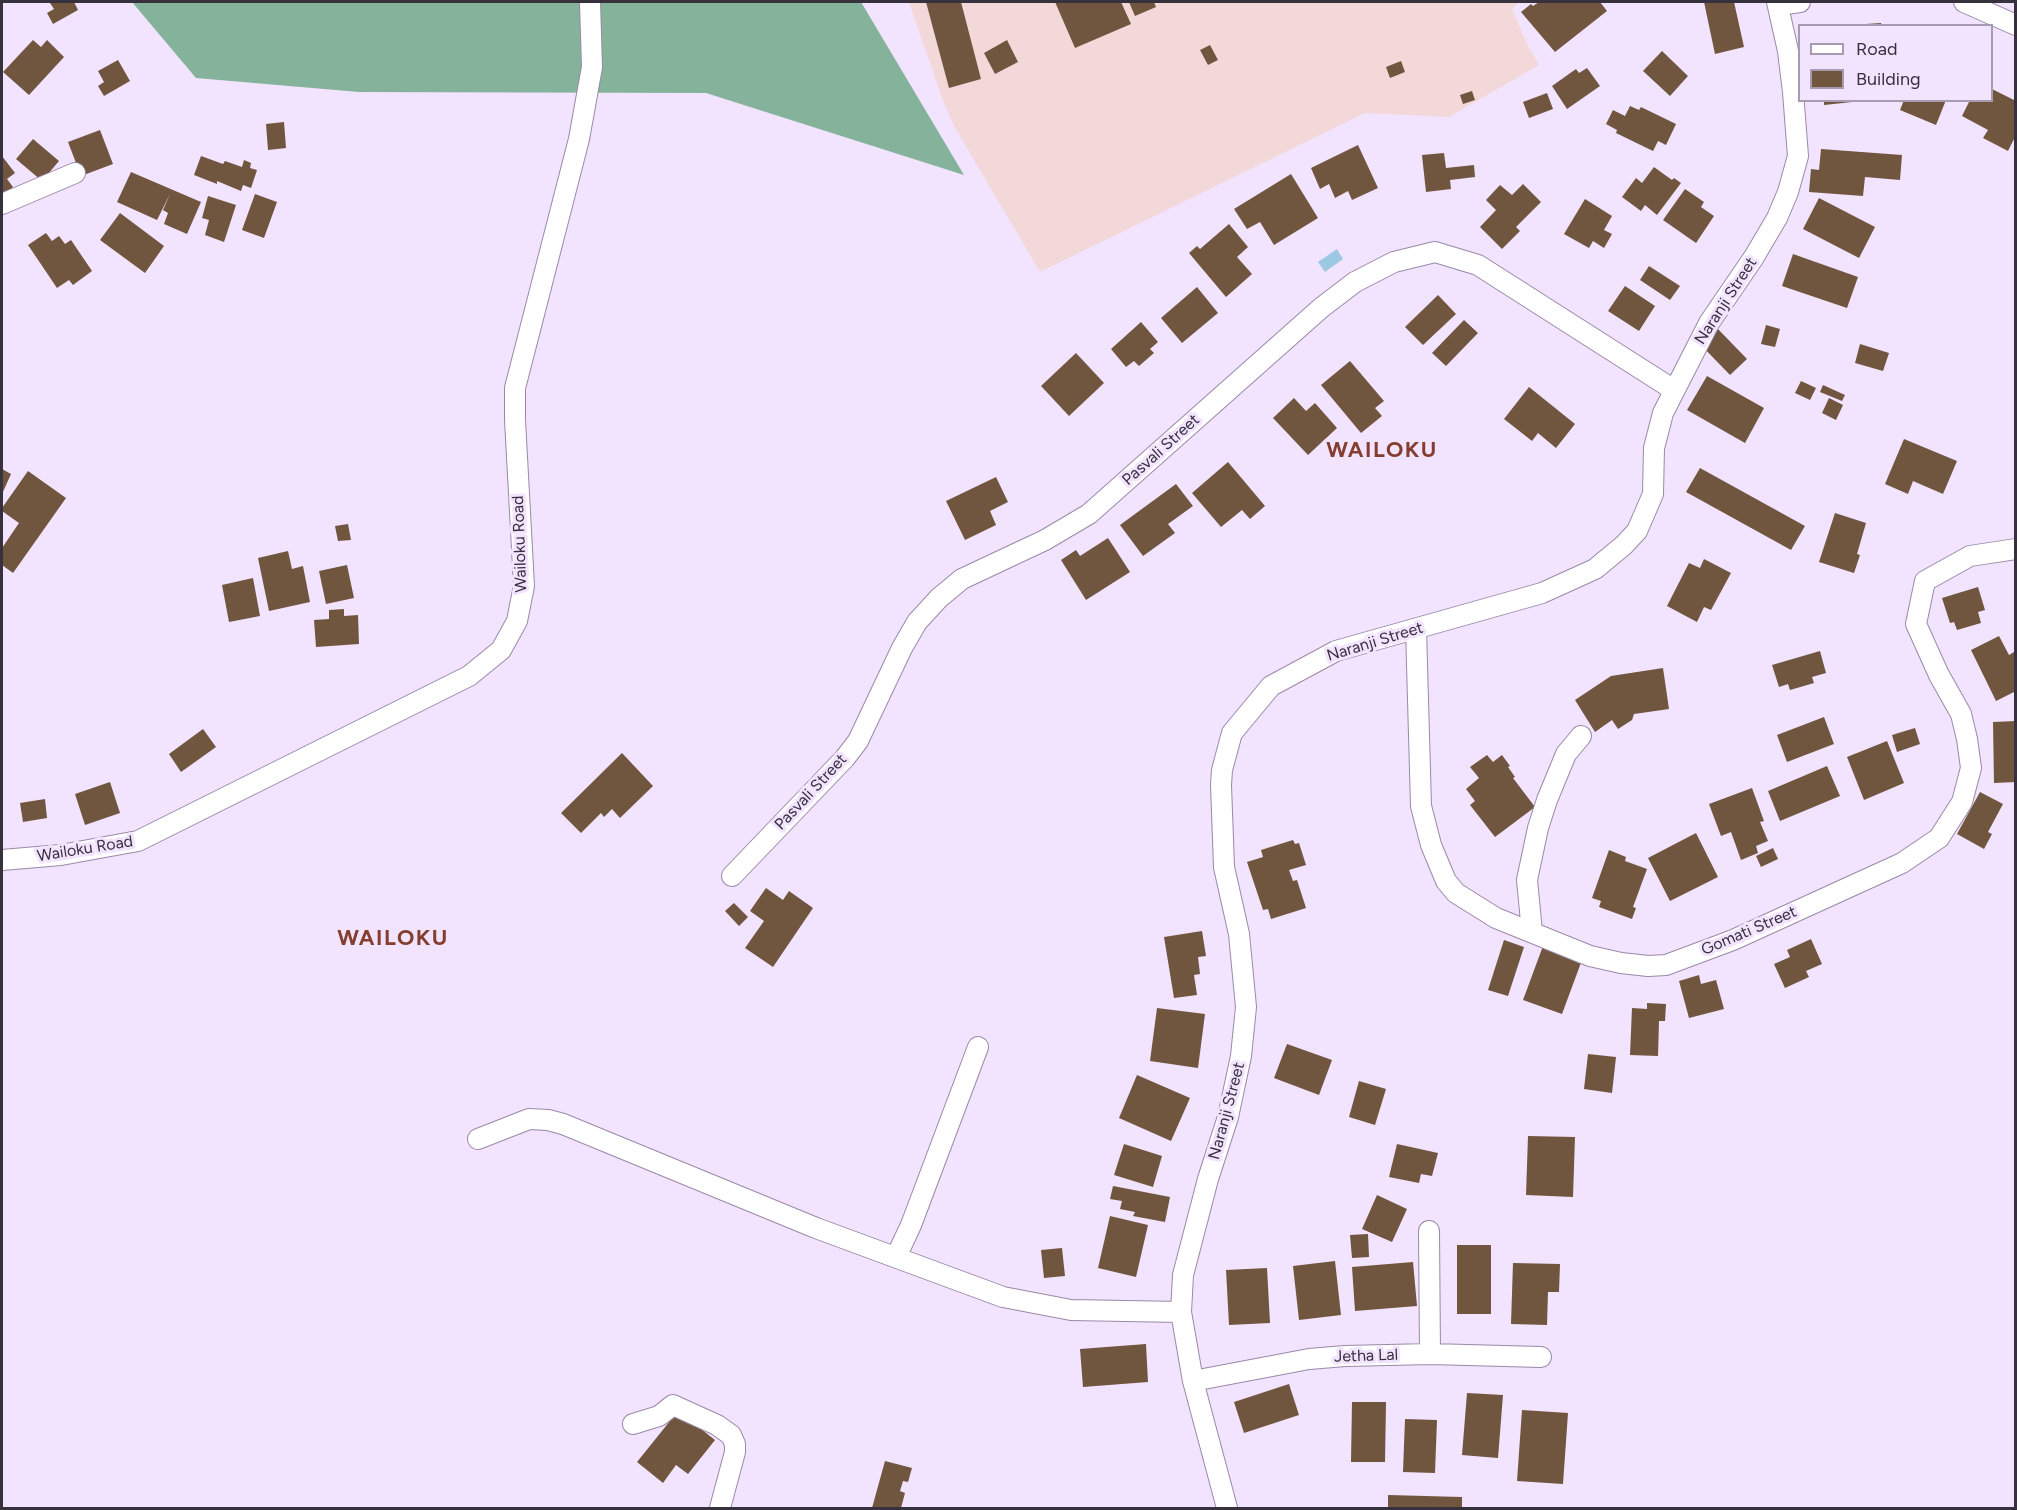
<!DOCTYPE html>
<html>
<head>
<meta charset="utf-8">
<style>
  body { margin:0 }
  #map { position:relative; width:2017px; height:1510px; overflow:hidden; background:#f2e3fe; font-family:Figtree,sans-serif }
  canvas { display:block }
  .frame { position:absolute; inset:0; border:3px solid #37303d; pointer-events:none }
  .legend { position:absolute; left:1798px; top:24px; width:195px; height:78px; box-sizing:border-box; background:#f2e3fe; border:2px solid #a79bb1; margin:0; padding:8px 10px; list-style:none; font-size:18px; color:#37303d }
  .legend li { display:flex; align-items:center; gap:12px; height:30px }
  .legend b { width:30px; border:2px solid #a79bb1 }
</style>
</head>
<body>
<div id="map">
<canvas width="2017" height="1510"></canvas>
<div class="frame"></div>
<ul class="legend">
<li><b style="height:8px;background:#fff"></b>Road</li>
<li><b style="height:16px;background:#70553f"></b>Building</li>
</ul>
</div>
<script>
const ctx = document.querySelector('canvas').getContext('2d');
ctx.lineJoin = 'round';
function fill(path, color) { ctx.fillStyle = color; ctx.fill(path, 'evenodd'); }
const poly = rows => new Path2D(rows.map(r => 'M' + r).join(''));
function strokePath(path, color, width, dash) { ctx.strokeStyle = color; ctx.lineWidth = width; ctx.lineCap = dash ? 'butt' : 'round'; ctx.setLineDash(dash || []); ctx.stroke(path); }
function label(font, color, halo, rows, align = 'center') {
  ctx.font = font + ' Figtree,sans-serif'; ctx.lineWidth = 6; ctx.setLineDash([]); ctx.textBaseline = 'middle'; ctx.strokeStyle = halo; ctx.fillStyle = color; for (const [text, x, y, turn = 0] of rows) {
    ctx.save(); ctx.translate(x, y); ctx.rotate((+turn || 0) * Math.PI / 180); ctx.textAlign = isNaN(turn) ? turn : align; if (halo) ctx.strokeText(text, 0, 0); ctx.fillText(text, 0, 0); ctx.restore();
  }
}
fill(poly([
  [909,2,1519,2,1512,9,1527,44,1539,65,1449,117,1365,113,1040,272,954,126,942,98]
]), '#f3d8d9');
fill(poly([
  [132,2,861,2,964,175,706,93,359,92,196,78]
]), '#85b29a');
fill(poly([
  [1337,249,1343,259,1325,272,1318,262]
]), '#9dc8e4');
fill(poly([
  [53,2,74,2,78,10,53,24,47,13,54,9,50,3],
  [926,2,961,2,981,79,949,88],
  [1055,2,1121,2,1131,24,1075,48],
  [1129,2,1154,2,1156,7,1135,16],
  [1539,2,1600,2,1607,11,1555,52,1521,12,1531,4,1533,6],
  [1704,2,1734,2,1744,47,1715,54],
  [1881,23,1882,26,1866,26,1866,24],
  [33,40,41,47,47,40,64,57,29,95,3,72],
  [1007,40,1018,62,995,74,984,53],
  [1210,45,1218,60,1208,65,1200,50],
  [1662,51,1688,76,1670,96,1643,71],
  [118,60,130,81,104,96,98,86,104,82,98,71],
  [1401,61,1405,72,1390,78,1386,67],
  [1587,68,1600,86,1567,109,1552,86,1576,69,1579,73],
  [1992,89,2016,101,2016,135,2008,151,1983,138,1988,130,1962,116,1970,100,1992,100],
  [1472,91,1475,100,1463,104,1460,95],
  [1547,93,1553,109,1529,118,1523,102],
  [1824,100,1852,100,1852,102,1824,105],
  [1904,100,1946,100,1936,125,1900,110],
  [1630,106,1639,110,1641,107,1676,124,1666,145,1658,141,1653,151,1616,133,1617,130,1606,124,1613,110,1625,116],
  [284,122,286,148,268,150,266,124],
  [100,130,113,164,81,176,68,142],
  [33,139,59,161,42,181,16,159],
  [1358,145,1378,188,1352,200,1348,191,1335,198,1329,184,1320,189,1311,168],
  [1821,149,1902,155,1900,180,1865,177,1863,196,1809,192,1811,169,1819,170],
  [1444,153,1446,168,1474,165,1475,177,1450,180,1451,189,1426,192,1422,155],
  [2,156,15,173,7,179,13,187,2,196],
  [201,156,223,164,225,161,242,167,244,160,251,163,250,168,257,170,251,188,243,185,241,191,217,181,217,184,194,175],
  [1654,167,1672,180,1674,178,1681,183,1657,215,1645,205,1641,211,1622,197,1636,178,1642,183],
  [131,172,201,202,187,234,164,224,168,213,163,210,170,194,157,220,117,202],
  [1291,174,1318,218,1274,245,1260,222,1247,229,1234,209],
  [1523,184,1541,202,1516,227,1520,231,1502,249,1480,227,1496,210,1486,200,1500,185,1512,195],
  [1685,189,1704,202,1701,207,1714,216,1696,243,1663,220],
  [255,194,277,202,264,238,242,230],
  [208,196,236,205,224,242,205,235,209,220,202,218],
  [1819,198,1875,227,1859,258,1803,229],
  [1585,199,1612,216,1604,230,1612,234,1604,248,1593,241,1589,248,1564,234],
  [120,213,164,246,145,273,100,240],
  [1229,224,1248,247,1237,257,1252,274,1226,297,1189,253,1197,246,1200,249],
  [46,233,52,241,59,236,65,244,71,240,92,271,73,285,69,280,57,288,28,245],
  [1793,254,1858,277,1847,308,1782,286],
  [1649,266,1680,286,1670,300,1640,280],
  [1625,286,1655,306,1639,331,1608,311],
  [1197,287,1218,313,1182,343,1161,318],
  [1438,295,1456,314,1423,345,1405,327],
  [1464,320,1478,333,1446,366,1432,353],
  [1141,322,1158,342,1150,349,1154,353,1139,366,1134,361,1126,367,1111,349],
  [1766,325,1780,329,1775,347,1761,344],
  [1717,328,1747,359,1730,375,1700,344],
  [1860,344,1889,353,1883,371,1855,363],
  [1076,353,1104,383,1069,416,1041,386],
  [1350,361,1384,401,1375,408,1382,416,1361,433,1321,385],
  [1707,376,1764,408,1745,443,1687,410],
  [1801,381,1816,388,1810,400,1795,393],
  [1823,385,1845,395,1842,401,1820,392],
  [1529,387,1575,424,1556,448,1538,433,1532,441,1504,419],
  [1294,398,1306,411,1315,403,1337,428,1308,455,1273,418],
  [1829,398,1843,405,1836,420,1822,413],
  [1904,439,1957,461,1943,494,1913,481,1908,494,1885,484],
  [1228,462,1265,506,1250,519,1242,510,1221,527,1192,493],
  [1700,468,1805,526,1791,550,1686,492],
  [2,469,11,474,2,494],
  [28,471,66,498,13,573,2,565,2,548,19,523,2,511,2,508],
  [996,477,1008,502,990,511,996,525,965,540,946,501],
  [1176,484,1193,506,1168,524,1175,533,1143,556,1120,525],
  [1835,513,1866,523,1857,554,1860,555,1854,573,1819,562],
  [348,524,351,540,338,541,335,526],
  [1108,538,1130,572,1086,600,1061,560,1076,550,1080,556],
  [288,551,292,569,303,566,310,602,269,611,258,558],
  [1704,559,1731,573,1711,610,1704,607,1697,622,1667,606,1689,563,1700,568],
  [347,565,354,598,326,604,319,571],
  [253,578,260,616,229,622,222,585],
  [1978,587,1985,610,1978,612,1981,623,1957,630,1954,622,1950,623,1942,598],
  [344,609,344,616,358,615,359,644,316,647,314,620,329,619,329,610],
  [1999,636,2009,655,2014,652,2016,655,2016,691,1996,701,1971,650],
  [1820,651,1826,673,1812,677,1814,683,1790,690,1788,684,1779,687,1772,665],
  [1663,668,1669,709,1634,714,1632,720,1618,729,1612,720,1595,732,1575,700,1611,676],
  [1824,717,1834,744,1787,762,1777,735],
  [2016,721,2016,782,1994,783,1993,722],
  [1915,728,1920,744,1897,752,1892,735],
  [203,729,216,747,181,772,169,754],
  [1887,741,1904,783,1864,800,1847,757],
  [622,753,653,786,620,818,612,809,604,817,601,813,581,833,561,813],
  [1487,755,1493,762,1502,755,1510,766,1508,767,1515,777,1513,778,1535,807,1495,837,1470,805,1475,801,1466,789,1479,778,1470,767],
  [1827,766,1840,796,1780,821,1768,791],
  [110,782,120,813,85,825,75,794],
  [1752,788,1764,821,1760,822,1768,841,1756,846,1758,853,1741,860,1731,832,1721,836,1709,804],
  [1980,792,2003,804,1988,832,1992,834,1984,849,1957,834],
  [45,799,47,818,23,822,20,803],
  [1696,833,1718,877,1670,901,1648,858],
  [1293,840,1295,844,1299,843,1306,865,1289,870,1293,881,1297,880,1306,908,1271,919,1268,909,1263,910,1247,862,1263,857,1261,850],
  [1773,848,1778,859,1761,867,1756,856],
  [1609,850,1626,857,1625,861,1647,869,1633,907,1636,908,1632,919,1599,907,1601,901,1592,898],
  [766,888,783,900,789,891,813,908,773,967,745,948,764,921,750,911],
  [734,903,748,917,739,926,725,911],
  [1202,931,1206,956,1198,957,1200,974,1194,975,1197,995,1174,998,1164,937],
  [1811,939,1822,964,1806,971,1809,977,1785,988,1774,964,1790,957,1787,950],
  [1504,940,1524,947,1508,996,1488,990],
  [1543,946,1582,960,1562,1014,1523,1000],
  [1699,975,1701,984,1716,980,1724,1009,1689,1018,1679,981],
  [1647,1003,1666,1004,1665,1021,1659,1021,1658,1056,1630,1055,1632,1008,1647,1009],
  [1157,1008,1205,1014,1198,1068,1150,1061],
  [1287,1044,1332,1060,1319,1095,1274,1078],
  [1588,1054,1616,1057,1612,1093,1584,1089],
  [1137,1075,1190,1098,1171,1141,1119,1118],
  [1359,1081,1386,1089,1375,1125,1349,1117],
  [1528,1136,1575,1137,1573,1197,1526,1195],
  [1124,1144,1162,1156,1153,1187,1114,1175],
  [1397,1144,1438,1153,1432,1176,1421,1174,1419,1183,1389,1177],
  [1113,1186,1170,1197,1165,1222,1133,1216,1135,1212,1120,1209,1122,1201,1110,1199],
  [1377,1195,1407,1209,1392,1242,1362,1229],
  [1110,1216,1148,1225,1136,1277,1098,1268],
  [1368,1234,1369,1257,1352,1258,1350,1235],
  [1457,1245,1491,1245,1491,1314,1457,1314],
  [1062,1248,1065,1276,1044,1278,1041,1250],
  [1335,1261,1341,1315,1299,1320,1293,1266],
  [1413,1262,1417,1306,1355,1311,1352,1267],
  [1513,1263,1560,1264,1559,1292,1548,1292,1547,1325,1511,1324],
  [1267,1268,1270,1323,1229,1325,1226,1270],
  [1146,1344,1148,1382,1083,1387,1080,1349],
  [1289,1384,1299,1415,1244,1433,1234,1402],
  [1467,1393,1503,1395,1498,1458,1462,1455],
  [1352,1402,1386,1402,1385,1462,1351,1462],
  [1522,1410,1568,1413,1563,1484,1517,1481],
  [678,1411,715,1440,688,1474,676,1465,663,1483,637,1462],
  [1405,1419,1437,1420,1435,1473,1403,1472],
  [885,1461,912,1468,908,1482,903,1481,900,1491,905,1493,901,1508,872,1508],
  [1388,1495,1462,1497,1462,1508,1388,1508]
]), '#70553f');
const minor = poly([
  [1964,2,2016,25],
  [1778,5,1800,2],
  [2,204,75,173],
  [1416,629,1421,806,1431,845,1446,881,1456,893,1496,918,1590,956,1621,963,1648,966,1666,965,1733,940,1902,863,1939,838,1962,802,1971,768,1967,739,1961,714,1939,675,1916,624,1925,581,1970,556,2016,549],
  [2,860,61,855,138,841,469,676,501,650,517,621,524,586,515,420,515,388,579,139,592,67,590,2],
  [732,876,845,758,858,741,902,648,917,622,939,598,962,579,1045,540,1089,514,1321,308,1355,282,1394,262,1435,252,1478,265,1674,390],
  [1532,932,1527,880,1538,828,1547,800,1566,754,1581,736],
  [478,1139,529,1119,548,1120,563,1124,816,1228,1003,1297,1071,1310,1181,1312],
  [1429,1231,1430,1354],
  [896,1257,911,1225,978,1047],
  [1193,1381,1309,1359,1345,1356,1430,1354,1541,1357],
  [633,1424,659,1416,673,1405,717,1425,731,1435,735,1444,735,1452,720,1508],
  [1227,1508,1193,1381,1181,1312,1183,1275,1208,1179,1228,1117,1241,1056,1246,1007,1239,934,1224,867,1221,785,1222,770,1232,733,1271,686,1336,651,1542,593,1595,569,1624,545,1637,531,1653,494,1654,448,1663,413,1709,323,1754,257,1777,218,1788,192,1798,156,1793,92,1788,51,1777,2]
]);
strokePath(minor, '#9a89a8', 22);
strokePath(minor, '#fff', 20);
label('16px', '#37303d', '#f2e3fe', [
  ["Naranji Street",1726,301,-57],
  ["Pasvali Street",1161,450,-42],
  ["Wailoku Road",520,544,-92],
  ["Naranji Street",1375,642,-17],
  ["Pasvali Street",811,792,-47],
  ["Wailoku Road",85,849,-9],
  ["Gomati Street",1749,931,-23],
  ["Naranji Street",1227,1111,-75],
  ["Jetha Lal",1366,1356,-2]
]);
ctx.letterSpacing = '1.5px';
label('bold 22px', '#843e2f', '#f2e3fe', [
  ["WAILOKU",1382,451],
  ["WAILOKU",393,939]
]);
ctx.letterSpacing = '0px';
</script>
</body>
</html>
